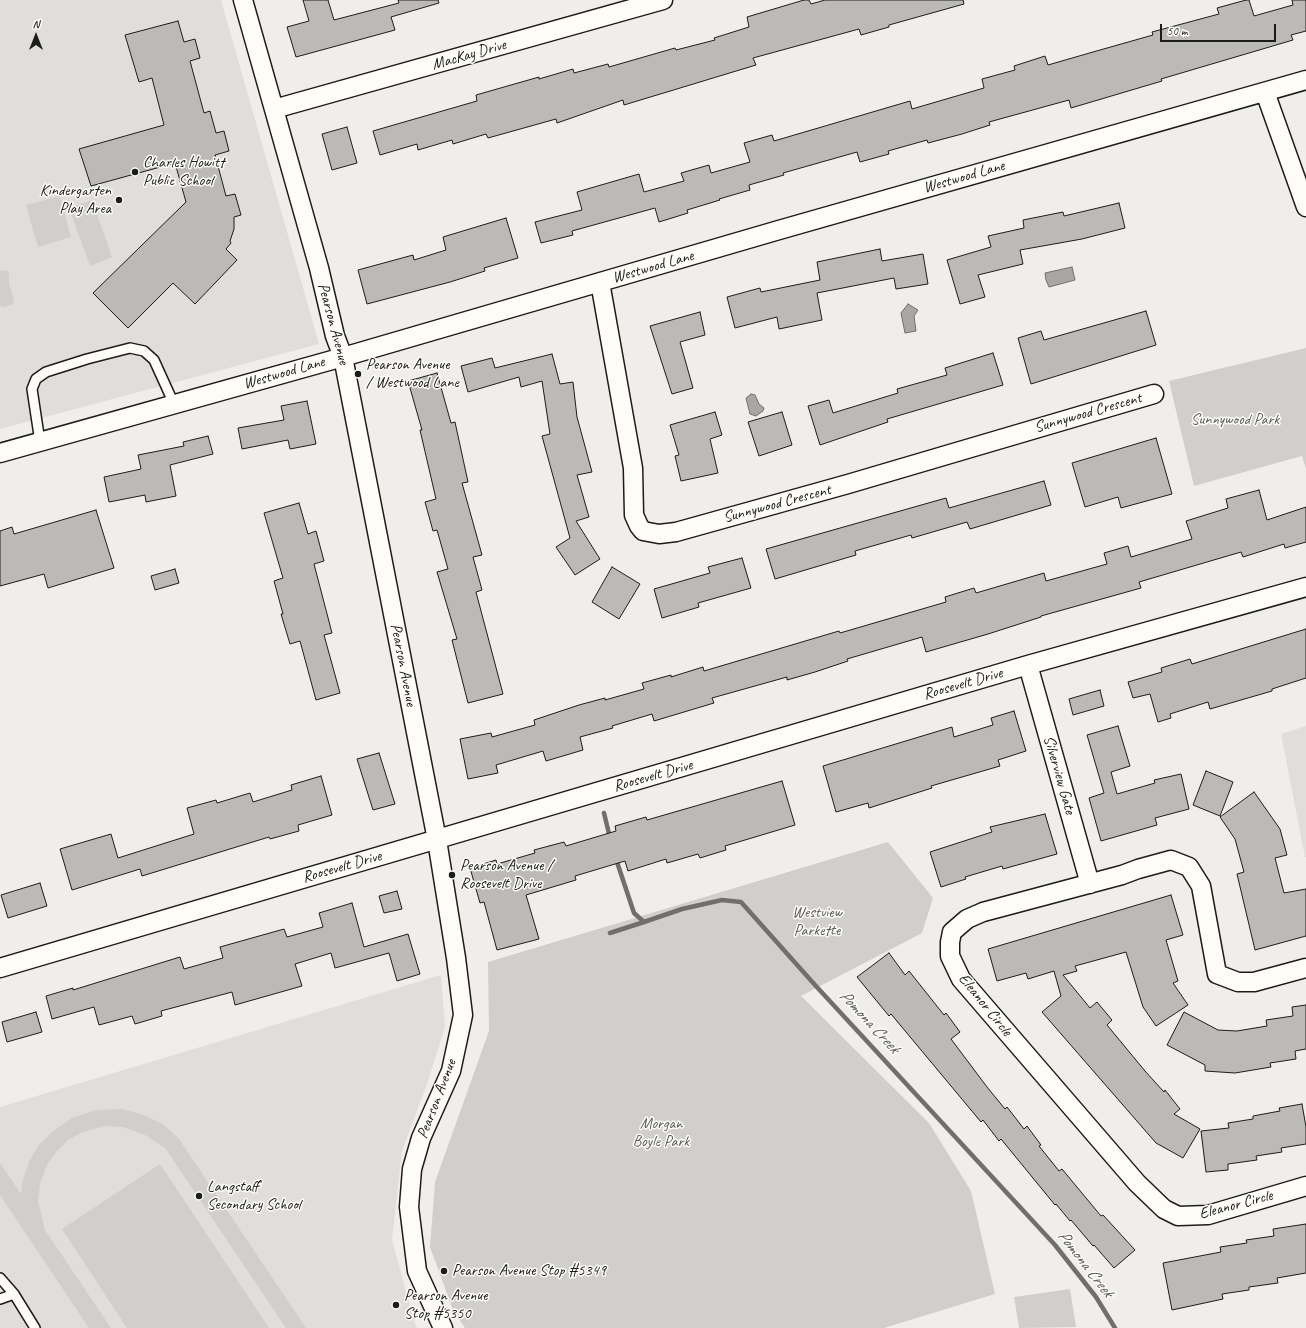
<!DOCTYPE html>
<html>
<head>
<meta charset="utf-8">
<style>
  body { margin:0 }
  #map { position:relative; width:1306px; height:1328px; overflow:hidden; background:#f0eeea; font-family:Caveat,sans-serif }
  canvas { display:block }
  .north { position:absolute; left:16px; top:16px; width:40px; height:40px; -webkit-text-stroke:3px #fdfcf7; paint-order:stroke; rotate:0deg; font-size:11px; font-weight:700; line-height:16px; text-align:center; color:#1c1c1c }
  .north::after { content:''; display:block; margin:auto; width:14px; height:18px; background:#1c1c1c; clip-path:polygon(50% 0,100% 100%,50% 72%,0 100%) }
  .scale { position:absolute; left:1160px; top:24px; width:116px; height:18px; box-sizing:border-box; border:2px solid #1c1c1c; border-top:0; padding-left:5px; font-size:12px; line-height:14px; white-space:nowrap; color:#1c1c1c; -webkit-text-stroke:3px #fdfcf7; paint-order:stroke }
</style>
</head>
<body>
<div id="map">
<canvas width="1306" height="1328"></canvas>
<div class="north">N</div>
<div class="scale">50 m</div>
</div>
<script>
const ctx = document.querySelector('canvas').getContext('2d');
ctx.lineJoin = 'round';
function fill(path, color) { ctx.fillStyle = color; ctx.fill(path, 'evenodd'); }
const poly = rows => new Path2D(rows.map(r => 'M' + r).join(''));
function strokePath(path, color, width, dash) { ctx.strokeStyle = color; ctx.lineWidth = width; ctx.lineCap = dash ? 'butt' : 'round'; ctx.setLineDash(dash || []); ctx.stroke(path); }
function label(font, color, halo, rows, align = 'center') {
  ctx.font = font + ' Caveat,sans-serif'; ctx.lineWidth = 3; ctx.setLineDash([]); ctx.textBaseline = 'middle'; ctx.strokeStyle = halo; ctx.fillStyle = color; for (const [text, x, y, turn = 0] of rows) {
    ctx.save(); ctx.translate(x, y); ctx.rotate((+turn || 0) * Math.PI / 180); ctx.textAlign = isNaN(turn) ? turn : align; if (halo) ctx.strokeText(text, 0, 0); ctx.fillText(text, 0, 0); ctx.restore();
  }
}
fill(poly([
  [0,0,221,0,319,344,0,429],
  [1306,726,1306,857,1305,857,1281,734],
  [441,975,445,1027,427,1084,402,1151,392,1240,415,1324,417,1328,0,1328,0,1107]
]), '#e0deda');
fill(poly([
  [60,196,71,237,38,247,26,205],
  [92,200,112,257,90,266,69,208],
  [6,270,9,272,9,284,14,299,13,304,4,307,0,306,0,271],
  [1306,348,1306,469,1302,456,1194,486,1169,381],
  [888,842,933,898,922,933,801,996,929,1123,971,1191,995,1294,884,1328,465,1328,453,1310,430,1247,435,1182,489,1031,488,962],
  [122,1109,144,1115,164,1125,179,1139,306,1328,286,1328,165,1148,145,1135,123,1127,105,1126,83,1132,68,1140,56,1152,47,1165,40,1183,38,1201,45,1230,111,1328,89,1328,0,1195,0,1163,21,1194,23,1179,30,1160,38,1146,52,1132,72,1118,96,1110],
  [160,1164,269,1328,127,1328,62,1229],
  [1070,1289,1076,1327,1019,1328,1014,1297]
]), '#d0cfcc');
const water = poly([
  [1072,267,1075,280,1049,287,1046,280,1045,273,1072,267],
  [908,304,918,310,914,316,916,331,905,333,901,313,908,304],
  [751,394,755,395,759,404,764,408,763,411,756,416,750,414,746,398,751,394]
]);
fill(water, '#a8a7a3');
strokePath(water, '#706f6d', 1);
strokePath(poly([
  [604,813,610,838],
  [616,859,634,913,644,922,682,909,722,900,741,902,815,985,1055,1245,1096,1297,1115,1328],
  [610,933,644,922]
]), '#706f6d', 4.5);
const building = poly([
  [303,0,328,0,334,20,399,3,398,0,438,0,439,3,391,17,395,30,296,57,287,27,309,21,303,0],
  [804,0,809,0,811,4,825,0,963,0,964,4,889,25,889,27,861,35,859,29,753,58,756,65,624,105,623,100,557,123,556,119,488,138,486,134,453,144,452,140,418,150,417,144,380,155,373,131,477,101,476,95,539,77,539,79,573,69,574,73,608,64,609,67,675,48,676,50,715,40,714,38,749,27,747,17,804,0],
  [1246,0,1249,0,1254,16,1293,5,1292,0,1306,0,1306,31,1291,35,1293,40,1161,79,1162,81,1071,108,1069,100,989,122,990,125,962,134,928,143,927,140,888,151,889,154,860,162,857,152,783,173,784,175,749,185,750,190,719,199,720,200,687,210,688,213,659,222,655,208,572,231,573,235,541,243,535,222,582,210,577,192,639,174,644,192,684,181,681,173,709,165,711,173,750,162,744,143,772,135,774,141,910,101,912,109,984,88,982,79,1015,70,1014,66,1045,56,1048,65,1093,52,1153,35,1152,32,1219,14,1217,8,1246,0],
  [178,21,184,42,195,39,200,58,190,61,204,113,210,111,216,133,224,131,229,151,215,155,226,196,235,194,241,215,234,217,234,229,230,241,231,243,226,249,237,260,195,304,173,283,128,328,93,293,186,202,175,163,91,186,79,149,164,125,152,78,139,82,125,35,178,21],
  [347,127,357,163,332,170,322,134,347,127],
  [1119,203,1125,228,1082,239,1020,250,1023,264,978,275,985,297,960,304,947,260,991,247,988,236,1024,228,1023,220,1063,212,1064,216,1119,203],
  [506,218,518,258,484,268,485,271,450,282,367,304,358,270,413,255,414,260,446,250,443,237,506,218],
  [880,249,882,261,923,254,928,284,896,289,894,278,817,293,822,320,779,329,777,317,735,328,727,297,760,288,761,292,820,280,817,262,880,249],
  [1146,311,1156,345,1031,384,1018,338,1041,331,1044,340,1146,311],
  [700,312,705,335,680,342,693,388,672,394,650,326,700,312],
  [993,353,1003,385,887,419,888,422,820,445,808,406,829,400,833,413,898,393,897,389,947,375,945,368,993,353],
  [552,354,560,384,573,382,577,417,592,472,577,475,589,517,576,521,600,559,575,575,556,547,570,538,542,436,550,434,542,381,521,387,519,377,468,392,461,366,492,358,495,368,552,354],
  [437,373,451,423,455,422,468,482,462,483,482,555,473,557,482,590,476,592,503,694,468,703,452,640,457,639,437,572,448,569,437,530,433,531,425,502,436,499,420,430,422,430,408,381,437,373],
  [307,401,316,444,290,449,288,440,242,449,238,428,284,420,281,406,307,401],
  [715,412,722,435,710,439,718,473,681,481,675,456,679,455,670,425,715,412],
  [782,412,792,445,759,456,748,422,782,412],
  [208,436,213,454,170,465,176,496,146,502,145,495,109,502,104,477,141,469,138,455,184,446,183,442,208,436],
  [1156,438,1172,494,1121,508,1118,497,1085,507,1072,463,1156,438],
  [1044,481,1051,505,970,529,967,522,912,538,911,535,855,551,856,555,775,579,766,549,946,498,949,508,1044,481],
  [1259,490,1267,520,1306,507,1306,542,1285,548,1284,544,1243,557,1241,552,1139,582,1141,588,1041,616,1041,617,988,634,926,652,922,637,847,659,848,661,815,672,787,680,787,677,712,698,714,703,654,721,652,714,612,726,613,728,580,737,583,750,546,761,543,751,496,765,498,773,468,779,460,739,491,733,492,737,535,725,534,720,579,705,605,698,605,700,644,689,642,683,671,675,671,677,703,667,704,671,839,631,840,633,946,602,945,597,974,588,976,593,1044,573,1046,581,1107,564,1104,553,1128,546,1131,557,1192,539,1186,521,1228,508,1226,499,1259,490],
  [299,503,308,534,316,531,324,561,314,564,332,633,324,635,340,693,316,700,300,641,290,644,281,614,283,614,274,581,283,578,264,513,299,503],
  [96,510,114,568,48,588,44,574,0,586,0,531,12,527,14,534,96,510],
  [742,558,751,588,698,603,699,607,662,618,654,589,710,573,708,567,742,558],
  [612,567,640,584,619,619,592,602,612,567],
  [175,569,179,583,155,590,151,576,175,569],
  [1306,629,1306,678,1272,689,1272,691,1210,709,1208,702,1170,714,1171,718,1158,722,1150,694,1133,698,1128,682,1162,672,1161,668,1190,659,1192,664,1306,629],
  [1100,690,1104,706,1073,715,1069,699,1100,690],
  [1014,711,1026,751,998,760,1000,766,931,786,932,788,869,808,868,803,836,812,823,766,952,727,954,737,993,725,991,718,1014,711],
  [1118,726,1130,766,1111,772,1117,794,1155,783,1154,780,1181,774,1189,809,1155,818,1157,825,1101,841,1089,798,1104,793,1087,735,1118,726],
  [379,753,395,804,373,810,357,759,379,753],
  [1206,771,1233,782,1220,816,1193,805,1206,771],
  [321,776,332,815,298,825,299,831,270,839,269,837,142,876,140,869,72,890,60,849,111,834,118,858,194,834,187,808,216,800,217,803,250,793,253,802,292,790,291,785,321,776],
  [782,781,795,825,725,846,726,850,700,858,698,854,667,863,666,859,628,871,625,861,575,876,576,880,526,895,539,939,497,950,484,902,480,903,470,868,496,860,497,864,535,853,534,850,564,842,566,846,616,831,615,826,646,817,647,820,782,781],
  [1254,792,1280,829,1287,855,1275,858,1284,893,1306,889,1306,936,1255,950,1237,874,1244,872,1235,839,1220,817,1254,792],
  [1045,814,1057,854,1003,869,1002,866,965,877,966,879,941,887,930,852,992,832,990,827,1045,814],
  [40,883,47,906,8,918,1,895,40,883],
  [397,891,402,909,384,913,379,896,397,891],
  [1171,895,1183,935,1166,940,1178,981,1173,983,1188,1005,1156,1026,1143,1007,1126,952,1075,966,1077,971,1063,975,1090,1008,1097,1002,1112,1020,1107,1025,1145,1071,1164,1092,1165,1090,1180,1109,1174,1114,1200,1129,1183,1158,1156,1143,1042,1012,1061,996,1054,971,1028,979,1026,973,997,981,988,949,1171,895],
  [352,903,364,947,408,934,420,974,397,981,389,953,335,968,331,953,295,964,302,986,235,1005,232,992,161,1011,162,1016,135,1024,132,1016,99,1025,94,1007,52,1019,46,996,73,988,73,990,180,957,184,969,223,958,220,947,284,929,287,937,323,927,319,913,352,903],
  [889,953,905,975,909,971,944,1015,946,1013,960,1032,951,1039,987,1087,1005,1109,1007,1107,1024,1129,1027,1126,1041,1145,1039,1146,1059,1171,1062,1169,1101,1216,1103,1215,1135,1250,1114,1268,1094,1245,1093,1246,1071,1220,1070,1221,1056,1204,1055,1205,1001,1139,999,1141,983,1120,981,1122,891,1014,889,1016,857,977,889,953],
  [1306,1005,1306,1049,1295,1051,1296,1059,1270,1063,1271,1067,1235,1073,1205,1071,1205,1065,1167,1045,1184,1012,1218,1030,1237,1031,1267,1026,1266,1020,1293,1016,1292,1007,1306,1005],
  [36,1012,42,1032,7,1042,2,1022,36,1012],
  [1302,1104,1306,1127,1306,1144,1281,1148,1282,1152,1256,1156,1257,1160,1228,1164,1228,1170,1206,1172,1201,1131,1229,1128,1228,1123,1253,1119,1253,1116,1280,1111,1279,1108,1302,1104],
  [1306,1224,1306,1273,1277,1278,1278,1283,1249,1287,1249,1290,1222,1294,1223,1299,1172,1310,1163,1263,1221,1252,1220,1247,1247,1243,1246,1240,1274,1236,1273,1229,1306,1224]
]);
fill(building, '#bbbab6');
strokePath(building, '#1c1c1c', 1);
const service = poly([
  [40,442,32,389,36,379,46,372,87,359,130,348,144,351,154,360,174,404],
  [0,1278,14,1294,35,1328],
  [0,1299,14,1294]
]);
const minor = poly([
  [243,0,319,268,335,336,343,357,437,840,456,958,463,1015,451,1071,421,1138,412,1169,409,1207,417,1271,443,1328],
  [1265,92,1306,207],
  [274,109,663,0],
  [600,282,633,468,634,515,639,526,643,531,659,534,676,532,848,484,1154,394],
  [0,453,343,357,779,230,1306,80],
  [1028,665,1090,884],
  [0,968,1028,665,1306,587],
  [1306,968,1254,982,1238,982,1217,974,1201,886,1189,867,1171,860,1138,869,1122,875,983,912,967,919,952,932,950,942,950,956,961,979,1137,1183,1164,1209,1178,1216,1208,1215,1306,1186]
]);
strokePath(service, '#1c1c1c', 12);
strokePath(minor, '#1c1c1c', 21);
strokePath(service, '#fdfcf7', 9);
strokePath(minor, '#fdfcf7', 18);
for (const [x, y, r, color] of [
  [135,172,4,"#1c1c1c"],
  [119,200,4,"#1c1c1c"],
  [358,374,4,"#1c1c1c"],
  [452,875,4,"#1c1c1c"],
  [199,1196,4,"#1c1c1c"],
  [444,1271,4,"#1c1c1c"],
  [396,1305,4,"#1c1c1c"]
]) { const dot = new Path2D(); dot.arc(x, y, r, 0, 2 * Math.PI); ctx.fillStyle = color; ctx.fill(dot); strokePath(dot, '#fdfcf7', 1.5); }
label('16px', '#1c1c1c', '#fdfcf7', [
  ["MacKay Drive",469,55,-16],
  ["Westwood Lane",964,177,-16],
  ["Westwood Lane",653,267,-16],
  ["Pearson Avenue",333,324,75],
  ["Westwood Lane",284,373,-16],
  ["Sunnywood Crescent",1088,413,-16],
  ["Sunnywood Crescent",777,504,-15],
  ["Pearson Avenue",403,665,79],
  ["Roosevelt Drive",963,684,-16],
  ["Silverview Gate",1059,775,74],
  ["Roosevelt Drive",653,776,-16],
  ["Roosevelt Drive",342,867,-16],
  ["Eleanor Circle",985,1005,51],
  ["Pearson Avenue",437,1099,-69],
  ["Eleanor Circle",1236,1205,-15]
]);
label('16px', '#1c1c1c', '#fdfcf7', [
  ["Charles Howitt",143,163],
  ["Public School",143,181],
  ["Kindergarten",111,191,"right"],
  ["Play Area",111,209,"right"],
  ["Pearson Avenue",366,365],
  ["/ Westwood Lane",366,383],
  ["Pearson Avenue /",460,866],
  ["Roosevelt Drive",460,884],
  ["Langstaff",207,1187],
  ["Secondary School",207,1205],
  ["Pearson Avenue Stop #5349",452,1271],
  ["Pearson Avenue",404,1296],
  ["Stop #5350",404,1314]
], 'left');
label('16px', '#5b5b5a', '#fdfcf7', [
  ["Sunnywood Park",1235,420],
  ["Westview",817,913],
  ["Parkette",817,931],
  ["Morgan",661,1124],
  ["Boyle Park",661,1142]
]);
label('italic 17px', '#5b5b59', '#fdfcf7', [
  ["Pomona Creek",869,1022,47],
  ["Pomona Creek",1085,1264,52]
]);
</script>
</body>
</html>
